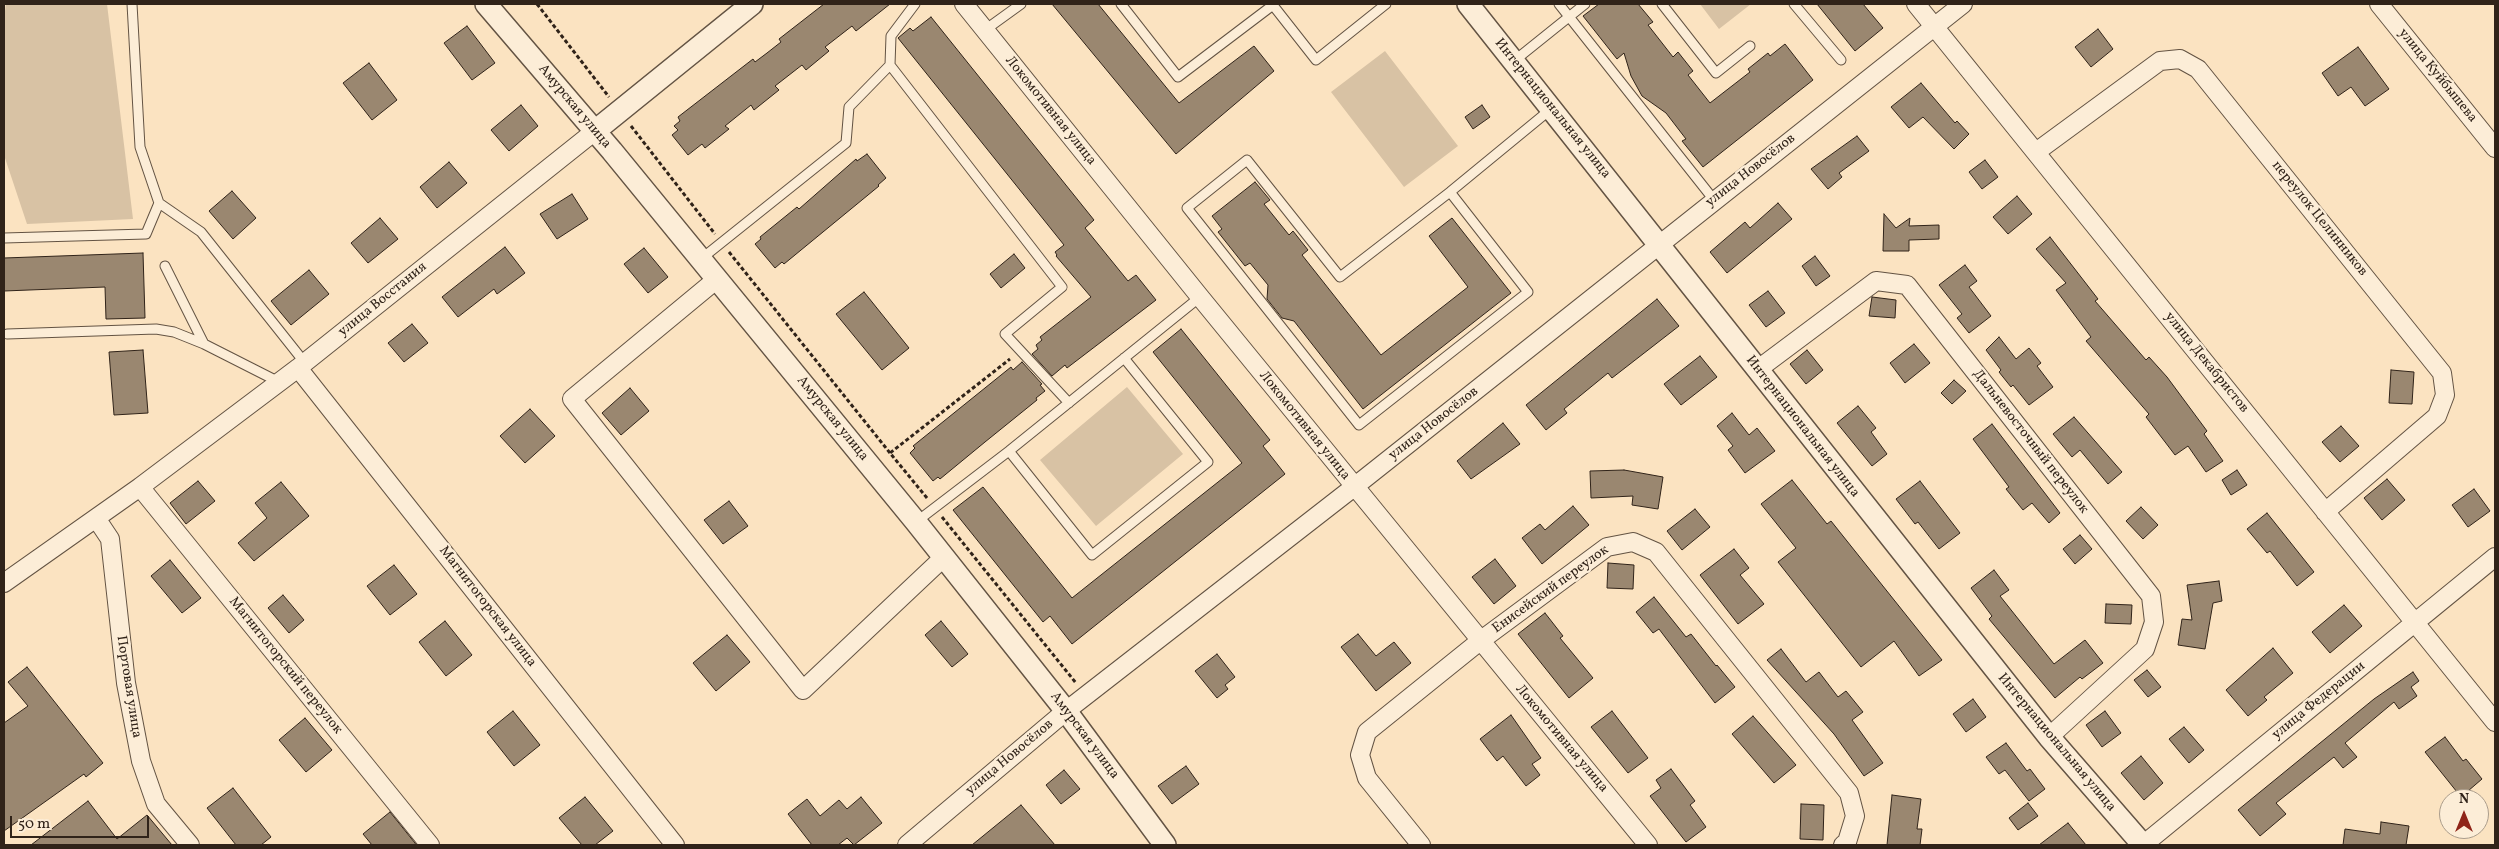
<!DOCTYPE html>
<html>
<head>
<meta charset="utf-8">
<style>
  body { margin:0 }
  #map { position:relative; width:2499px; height:849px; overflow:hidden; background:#fbe3c1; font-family:Vollkorn,serif }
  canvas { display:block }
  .frame { position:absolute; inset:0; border:5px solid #302319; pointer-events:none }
  .north { position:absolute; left:2439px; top:789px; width:50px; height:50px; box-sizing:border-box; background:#fcedd7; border:1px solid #aa9c8b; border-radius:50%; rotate:0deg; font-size:14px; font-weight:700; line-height:20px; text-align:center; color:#302319 }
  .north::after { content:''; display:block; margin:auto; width:18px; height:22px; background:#8f2418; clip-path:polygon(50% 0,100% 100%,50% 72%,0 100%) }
  .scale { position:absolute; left:10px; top:816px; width:139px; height:22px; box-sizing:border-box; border:2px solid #302319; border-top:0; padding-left:6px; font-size:15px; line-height:18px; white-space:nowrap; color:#302319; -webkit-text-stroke:4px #fcedd7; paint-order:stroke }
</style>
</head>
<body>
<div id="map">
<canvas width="2499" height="849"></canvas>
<div class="frame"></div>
<div class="north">N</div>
<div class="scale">50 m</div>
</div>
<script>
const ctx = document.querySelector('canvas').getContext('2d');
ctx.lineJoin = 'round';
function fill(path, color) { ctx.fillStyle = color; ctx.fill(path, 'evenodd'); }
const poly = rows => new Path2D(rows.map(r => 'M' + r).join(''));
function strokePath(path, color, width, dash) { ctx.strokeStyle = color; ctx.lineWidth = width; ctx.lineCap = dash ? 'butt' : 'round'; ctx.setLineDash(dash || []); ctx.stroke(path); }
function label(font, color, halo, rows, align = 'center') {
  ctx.font = font + ' Vollkorn,serif'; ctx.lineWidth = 4.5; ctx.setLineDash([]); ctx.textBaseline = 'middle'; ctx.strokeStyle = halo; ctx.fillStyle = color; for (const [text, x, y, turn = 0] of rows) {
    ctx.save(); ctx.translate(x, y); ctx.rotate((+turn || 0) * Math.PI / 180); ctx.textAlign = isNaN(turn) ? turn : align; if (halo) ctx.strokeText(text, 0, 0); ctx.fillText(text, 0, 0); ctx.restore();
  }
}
fill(poly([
  [6,4,107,4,133,219,27,224,4,155,4,18],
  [1700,4,1751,4,1719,29],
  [1385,51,1458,146,1404,187,1331,92],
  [1127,387,1183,454,1096,526,1040,460]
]), '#d8c2a4');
const building = poly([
  [824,4,890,4,856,31,852,26,825,47,829,51,806,70,802,65,775,86,779,90,754,110,751,105,725,126,729,129,705,148,702,144,688,155,672,135,678,130,674,126,680,121,678,117,753,59,755,62,767,53,781,42,779,39,824,4],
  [1052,4,1098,4,1179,103,1254,46,1274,71,1176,154,1052,4],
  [1599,4,1638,4,1653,22,1648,25,1673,57,1678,52,1693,71,1688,75,1710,103,1750,72,1748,69,1768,53,1770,56,1785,44,1813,80,1703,167,1682,141,1686,139,1666,113,1642,96,1631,76,1624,53,1617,59,1583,16,1599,4],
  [1817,4,1863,4,1883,28,1855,51,1817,4],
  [931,17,1094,220,1085,228,1128,281,1136,275,1156,300,1067,368,1065,365,1052,376,1032,354,1038,349,1036,345,1042,340,1040,337,1091,297,1056,256,1057,255,1055,252,1064,245,898,38,910,28,913,31,931,17],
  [467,26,495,63,472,80,444,43,467,26],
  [2098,29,2113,49,2091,67,2075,47,2098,29],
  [2358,47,2389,89,2365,106,2351,87,2338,96,2322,73,2358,47],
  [369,63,397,100,372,120,343,83,369,63],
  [1921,83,1955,123,1957,121,1969,134,1954,149,1923,117,1909,128,1891,107,1921,83],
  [521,105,538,126,509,151,491,130,521,105],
  [1482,105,1490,117,1473,129,1465,117,1482,105],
  [1857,136,1869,151,1839,173,1842,177,1828,189,1811,169,1857,136],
  [867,154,886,178,878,185,879,186,784,264,782,262,775,268,755,244,761,239,760,237,797,207,799,209,856,159,857,161,867,154],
  [1985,160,1998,177,1982,189,1969,172,1985,160],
  [449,162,467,183,437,208,420,187,449,162],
  [1255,182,1270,200,1264,204,1289,235,1293,231,1308,250,1302,255,1381,355,1468,287,1429,236,1452,218,1511,293,1363,409,1294,321,1282,318,1267,299,1268,285,1250,263,1245,266,1218,232,1222,229,1212,216,1255,182],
  [232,191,256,218,233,239,209,211,232,191],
  [572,194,588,219,557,239,540,214,572,194],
  [2017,196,2032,214,2008,234,1993,217,2017,196],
  [1778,203,1792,219,1727,273,1710,252,1745,222,1750,228,1778,203],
  [1884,214,1896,228,1910,218,1909,226,1939,225,1939,239,1909,240,1909,251,1883,251,1884,214],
  [380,218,398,239,368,263,351,243,380,218],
  [2050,237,2098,299,2095,301,2146,360,2149,357,2167,377,2207,431,2204,434,2223,461,2206,472,2188,446,2175,455,2146,417,2149,414,2086,341,2091,337,2056,290,2066,283,2036,249,2050,237],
  [505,247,525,273,497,294,494,289,458,317,442,297,505,247],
  [644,248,668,277,648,293,624,264,644,248],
  [143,253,145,318,106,319,105,287,4,291,4,258,143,253],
  [1014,254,1025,268,1001,288,990,274,1014,254],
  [1815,256,1830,276,1816,286,1802,266,1815,256],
  [1965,265,1977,281,1969,287,1991,316,1969,333,1957,318,1962,314,1939,285,1965,265],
  [309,270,329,294,291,325,271,301,309,270],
  [1768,291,1785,313,1766,327,1749,305,1768,291],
  [864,292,909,348,882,370,836,314,864,292],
  [1872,297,1896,300,1895,318,1869,316,1872,297],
  [1657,299,1679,326,1612,378,1608,373,1564,409,1567,413,1546,430,1526,405,1657,299],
  [412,324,428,343,404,362,388,343,412,324],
  [1181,329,1270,440,1263,446,1285,474,1072,644,1050,616,1043,622,953,510,983,487,1072,598,1242,463,1153,352,1181,329],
  [1999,337,2016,359,2029,348,2041,363,2037,366,2053,387,2029,405,2013,385,2011,387,1999,372,2001,370,1986,350,1999,337],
  [1914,344,1930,363,1905,383,1890,363,1914,344],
  [143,350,148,413,114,415,109,352,143,350],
  [1807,350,1823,370,1806,384,1790,364,1807,350],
  [1700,356,1717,377,1681,405,1664,384,1700,356],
  [1022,362,1042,384,1040,385,1045,391,1036,398,1037,400,985,442,940,479,938,477,933,481,910,453,915,448,913,446,1011,367,1013,370,1022,362],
  [2391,370,2414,372,2412,404,2389,403,2391,370],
  [1954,380,1966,391,1952,404,1941,393,1954,380],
  [630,388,649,411,621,435,602,413,630,388],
  [1858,406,1876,428,1871,432,1887,454,1872,466,1837,423,1858,406],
  [530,409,555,436,525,463,500,436,530,409],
  [1732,413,1749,435,1757,428,1775,451,1745,473,1728,450,1733,446,1717,426,1732,413],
  [2074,417,2122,472,2108,484,2080,450,2072,457,2053,434,2074,417],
  [1503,423,1520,444,1471,479,1457,461,1503,423],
  [1992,424,2060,513,2049,523,2032,503,2023,510,2006,489,2009,487,1973,439,1992,424],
  [2341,426,2359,446,2340,462,2322,442,2341,426],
  [1624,470,1663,477,1658,509,1632,505,1633,496,1591,498,1590,471,1624,470],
  [2237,470,2247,485,2231,495,2222,480,2237,470],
  [2387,479,2405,500,2382,520,2364,498,2387,479],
  [1792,480,1827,524,1831,521,1942,660,1919,676,1894,641,1861,667,1778,562,1796,548,1761,504,1792,480],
  [198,481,215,501,186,524,170,503,198,481],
  [1920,481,1960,533,1939,549,1918,522,1915,524,1896,499,1920,481],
  [281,482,309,516,254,561,238,543,267,518,255,503,281,482],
  [2474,489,2490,511,2468,527,2452,505,2474,489],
  [729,501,748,526,723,544,704,520,729,501],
  [1573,506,1589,525,1542,564,1522,538,1540,524,1545,530,1573,506],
  [2141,507,2158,525,2143,539,2126,521,2141,507],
  [1695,509,1710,527,1682,550,1667,531,1695,509],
  [2267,513,2314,572,2297,586,2270,551,2267,553,2247,529,2267,513],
  [2080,535,2092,549,2075,564,2063,549,2080,535],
  [1734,549,1749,568,1740,575,1764,604,1738,624,1700,575,1734,549],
  [1495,559,1516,586,1494,604,1472,577,1495,559],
  [170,560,201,598,182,613,151,576,170,560],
  [1608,563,1634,565,1633,589,1607,588,1608,563],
  [394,565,417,594,390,615,367,586,394,565],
  [1994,570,2009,590,2000,596,2054,664,2085,640,2103,663,2082,679,2080,677,2055,698,1989,619,1992,616,1971,588,1994,570],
  [2219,581,2222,601,2213,603,2205,649,2178,645,2182,619,2192,620,2187,585,2219,581],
  [283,595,304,620,289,633,268,608,283,595],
  [1654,597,1686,637,1691,634,1716,666,1717,665,1735,687,1715,703,1659,629,1653,633,1636,612,1654,597],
  [2106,604,2132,605,2131,624,2105,623,2106,604],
  [2344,605,2362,626,2330,653,2312,632,2344,605],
  [1545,613,1563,636,1560,638,1593,678,1569,698,1518,634,1545,613],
  [445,621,472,655,446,676,419,642,445,621],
  [941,621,968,654,952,667,925,635,941,621],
  [1358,634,1376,656,1394,642,1411,663,1376,691,1341,647,1358,634],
  [727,635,750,662,716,691,693,663,727,635],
  [2273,648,2293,673,2264,697,2267,700,2248,716,2226,690,2273,648],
  [1781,649,1806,682,1819,672,1838,697,1846,691,1863,712,1852,720,1883,763,1864,776,1834,734,1767,660,1781,649],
  [1217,654,1235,677,1225,685,1228,689,1217,698,1195,671,1217,654],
  [27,667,103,763,86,777,84,774,4,831,4,723,28,706,8,682,27,667],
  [2147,670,2161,687,2148,697,2134,680,2147,670],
  [2413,672,2419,681,2411,687,2417,696,2399,709,2394,702,2345,743,2357,757,2343,768,2334,757,2276,803,2286,814,2260,836,2238,810,2374,699,2413,672],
  [1973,699,1986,717,1966,732,1953,714,1973,699],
  [513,711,540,745,514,766,487,732,513,711],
  [1612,711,1648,758,1628,773,1591,727,1612,711],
  [2105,711,2121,733,2102,747,2086,725,2105,711],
  [1511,715,1541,758,1532,764,1540,775,1526,786,1503,756,1497,761,1480,739,1511,715],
  [1753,716,1796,765,1774,783,1732,734,1753,716],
  [305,718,332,750,306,772,279,740,305,718],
  [2184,727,2204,750,2189,763,2169,739,2184,727],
  [2445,737,2463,761,2466,759,2482,779,2461,797,2425,752,2445,737],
  [2006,743,2027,771,2030,769,2045,789,2029,801,2005,770,1999,774,1986,757,2006,743],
  [2141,756,2163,783,2144,800,2121,773,2141,756],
  [1186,766,1199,784,1172,804,1158,786,1186,766],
  [1671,769,1695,801,1690,805,1706,827,1686,842,1650,796,1661,788,1656,780,1671,769],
  [1064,770,1080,789,1061,804,1046,785,1064,770],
  [233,788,271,837,261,845,236,845,207,808,233,788],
  [1892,795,1921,799,1917,829,1922,829,1920,845,1887,845,1892,795],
  [585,797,613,831,595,845,582,845,559,818,585,797],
  [861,797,882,823,854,845,847,838,838,845,812,845,788,814,807,799,820,816,839,800,847,809,861,797],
  [88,801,117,839,147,815,172,845,31,845,88,801],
  [2028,803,2038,816,2018,830,2009,818,2028,803],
  [1801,804,1824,805,1823,840,1800,839,1801,804],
  [1021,805,1055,845,972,845,1021,805],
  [390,812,415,843,416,845,372,845,363,834,390,812],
  [2381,822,2409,826,2406,845,2343,845,2345,829,2380,834,2381,822],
  [2068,823,2086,845,2039,845,2068,823]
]);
fill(building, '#9a8770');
strokePath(building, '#302319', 1);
const service = poly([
  [132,4,140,147,159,203,201,232,305,363],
  [1121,4,1178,77,1273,5],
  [1272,4,1316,60,1386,4],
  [1559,4,1714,200],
  [1662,4,1716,73,1750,46],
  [1794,4,1841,60],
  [985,30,1021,4],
  [1514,61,1585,4],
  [890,65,1062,287,1005,334,1069,403],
  [1450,192,1528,292,1359,425,1187,208,1247,160,1340,277,1450,192,1551,109],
  [4,238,146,234,159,203],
  [701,259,846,143,849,107,890,65,891,36,915,4],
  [165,266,204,344],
  [7,334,156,329,174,332,204,344,279,382],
  [1009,451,1092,555,1208,462,1124,358],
  [916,522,1009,451,1200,297]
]);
const minor = poly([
  [964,4,1200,297,1648,845],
  [1916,4,2495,722],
  [2379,4,2495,148],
  [2036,152,2160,61,2180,59,2198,69,2442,373,2445,395,2437,416,2325,512],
  [717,279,572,399,803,690,943,558],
  [298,368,675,845],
  [1757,370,1876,281,1907,285,2151,596,2154,622,2145,649,2049,737],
  [140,487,430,845],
  [96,518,110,539,126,683,141,761,156,804,190,845],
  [4,583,140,487,298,368,595,131],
  [907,845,1066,711,1354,487,1963,4],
  [1421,845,1367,778,1360,755,1367,732,1480,641,1607,547,1633,542,1656,552,1849,793,1855,816,1847,842,1843,845],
  [2143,845,2495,557]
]);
const tertiary = poly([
  [486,4,612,151,916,522,1066,711,1165,845],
  [1468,4,2049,737,2143,845],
  [595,131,752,4]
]);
strokePath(service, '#635343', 11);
strokePath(minor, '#635343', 20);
strokePath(tertiary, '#635343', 24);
strokePath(poly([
  [537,4,609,97],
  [631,126,715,234],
  [729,252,890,453],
  [927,498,890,453,1010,359],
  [942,517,1076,683]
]), '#302319', 3, [4, 2.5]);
strokePath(service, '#fcedd7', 9);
strokePath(minor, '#fcedd7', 18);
strokePath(tertiary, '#fcedd7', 21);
label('14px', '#302319', '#fcedd7', [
  ["улица Куйбышева",2437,76,51],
  ["Амурская улица",574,107,50],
  ["Интернациональная улица",1552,109,51],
  ["Локомотивная улица",1050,111,51],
  ["улица Новосёлов",1751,171,-38],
  ["переулок Целинников",2319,219,51],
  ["улица Восстания",383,300,-39],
  ["улица Декабристов",2206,363,51],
  ["Амурская улица",832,419,51],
  ["улица Новосёлов",1434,424,-38],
  ["Локомотивная улица",1304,426,51],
  ["Интернациональная улица",1802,427,52],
  ["Дальневосточный переулок",2030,442,52],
  ["Енисейский переулок",1551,590,-36],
  ["Магнитогорская улица",487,607,52],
  ["Магнитогорский переулок",285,666,51],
  ["Портовая улица",128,687,81],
  ["улица Федерации",2319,701,-39],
  ["Амурская улица",1084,736,53],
  ["Локомотивная улица",1561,739,50],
  ["Интернациональная улица",2056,743,50],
  ["улица Новосёлов",1010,758,-40]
]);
</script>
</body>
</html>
